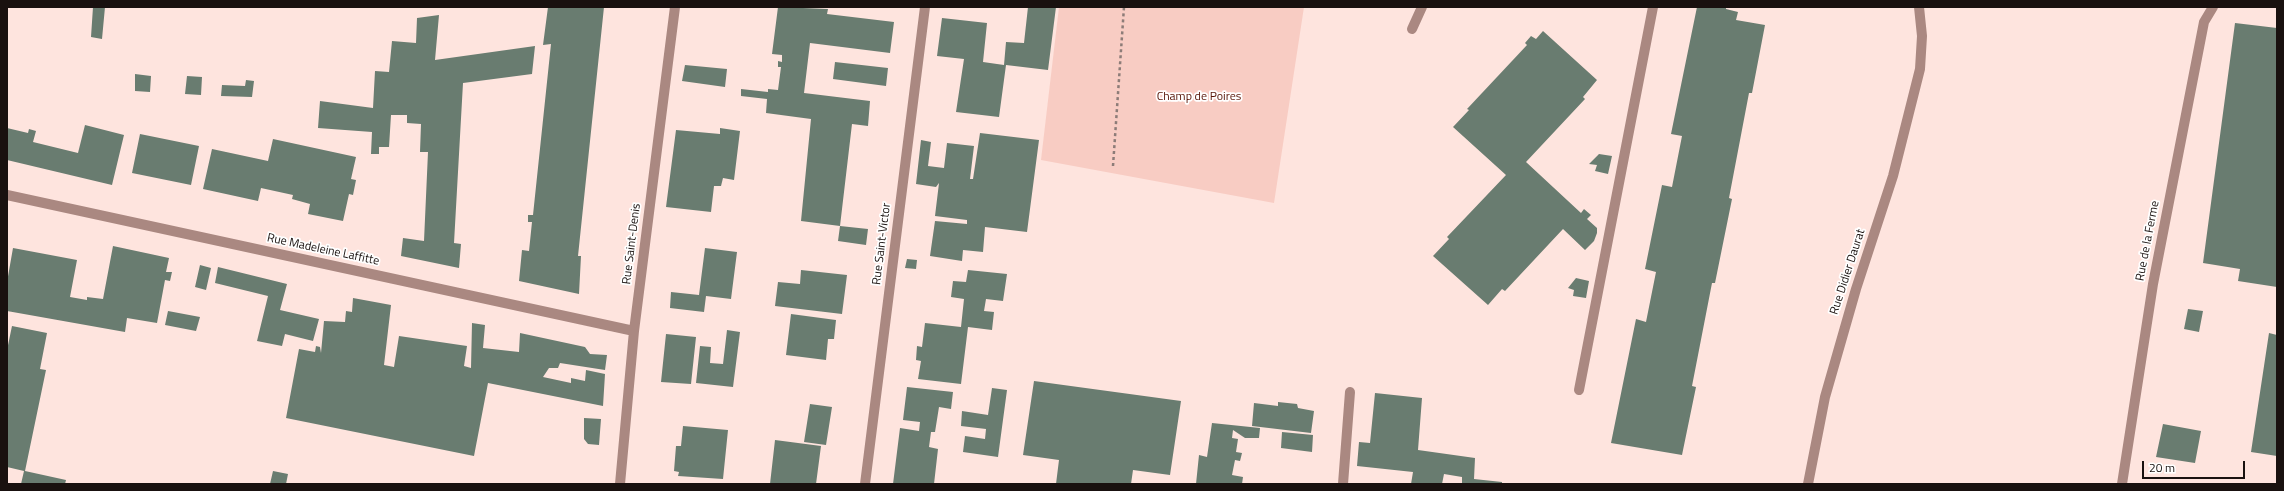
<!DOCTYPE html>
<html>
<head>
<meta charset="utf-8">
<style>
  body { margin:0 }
  #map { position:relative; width:2284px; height:491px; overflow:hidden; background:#fee4de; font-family:"Titillium Web",sans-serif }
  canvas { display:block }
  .frame { position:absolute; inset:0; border:8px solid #19110f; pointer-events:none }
  .scale { position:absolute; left:2142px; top:461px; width:103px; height:18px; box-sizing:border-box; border:2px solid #19110f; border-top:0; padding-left:5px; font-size:12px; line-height:14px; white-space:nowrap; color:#19110f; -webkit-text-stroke:3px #fff; paint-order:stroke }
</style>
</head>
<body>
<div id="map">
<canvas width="2284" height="491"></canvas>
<div class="frame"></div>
<div class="scale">20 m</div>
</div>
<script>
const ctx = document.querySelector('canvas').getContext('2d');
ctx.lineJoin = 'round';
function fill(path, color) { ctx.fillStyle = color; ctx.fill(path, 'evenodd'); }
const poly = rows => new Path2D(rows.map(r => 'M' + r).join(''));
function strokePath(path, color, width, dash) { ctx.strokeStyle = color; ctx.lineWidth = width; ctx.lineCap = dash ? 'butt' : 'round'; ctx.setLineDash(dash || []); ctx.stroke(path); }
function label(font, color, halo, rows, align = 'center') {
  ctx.font = font + ' "Titillium Web",sans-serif'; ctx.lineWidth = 3.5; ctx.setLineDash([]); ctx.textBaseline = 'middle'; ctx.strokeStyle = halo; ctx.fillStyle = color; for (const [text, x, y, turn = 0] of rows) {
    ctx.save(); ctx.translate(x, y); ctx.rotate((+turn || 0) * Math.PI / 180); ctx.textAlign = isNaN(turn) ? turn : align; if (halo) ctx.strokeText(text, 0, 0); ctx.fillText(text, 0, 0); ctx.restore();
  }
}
fill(poly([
  [1059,7,1304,7,1274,203,1041,160]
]), '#f8ccc3');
fill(poly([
  [93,7,105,7,102,39,91,37],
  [548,7,604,7,578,256,581,256,579,294,519,281,522,250,529,251,532,222,528,222,528,215,533,215,551,44,543,45],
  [778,7,828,9,827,14,894,22,890,53,810,43,804,93,870,101,868,126,852,124,840,226,801,221,811,119,766,113,767,99,741,96,741,89,768,92,768,89,778,90,781,67,778,67,778,61,782,62,782,55,772,54],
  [1028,7,1056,7,1048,70,1006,65,999,117,956,112,964,59,937,56,942,18,987,23,983,62,1004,65,1006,42,1024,43],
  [1697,7,1726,7,1726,9,1738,12,1736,20,1765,25,1752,93,1749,93,1729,198,1732,199,1715,283,1712,283,1692,386,1696,387,1682,455,1611,443,1636,319,1646,322,1656,272,1645,269,1662,185,1672,187,1682,136,1671,134],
  [439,15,435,60,535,46,532,74,463,83,454,243,461,244,459,268,401,256,403,238,424,241,428,152,420,152,421,124,407,123,407,115,391,115,389,147,379,147,379,154,371,154,372,132,318,128,320,101,373,108,375,71,389,72,392,41,416,43,417,18],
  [2235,23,2277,28,2277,287,2238,281,2240,269,2203,263],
  [1543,31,1597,80,1583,97,1585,99,1526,162,1581,213,1584,209,1591,215,1587,219,1597,228,1597,233,1594,241,1585,250,1563,229,1505,291,1502,289,1488,305,1433,256,1449,239,1447,237,1506,175,1453,127,1469,110,1467,109,1527,45,1525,43,1531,36,1536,39],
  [835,62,888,68,886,86,833,79],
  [685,65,727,69,725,87,682,81],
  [135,74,151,76,150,92,135,91],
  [187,76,202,77,201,95,185,94],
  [246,80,254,81,252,97,221,96,222,85,245,86],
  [85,125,124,135,112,185,7,160,7,128,28,133,29,129,36,131,33,142,78,153],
  [720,128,740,131,734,180,723,178,721,186,714,186,711,212,666,207,676,130,720,134],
  [980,133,1039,140,1027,232,985,227,983,252,963,250,962,261,930,256,935,221,967,224,967,220,935,216,939,183,936,187,916,184,921,140,931,142,928,166,944,168,947,143,974,146,970,179,973,179],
  [140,134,199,146,191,185,132,173],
  [273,139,356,157,351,179,356,180,353,195,349,194,343,221,308,214,310,204,292,199,293,195,261,188,258,201,203,189,212,149,268,161],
  [1599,154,1612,156,1608,174,1595,171,1597,165,1589,164],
  [840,226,868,229,866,245,838,241],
  [113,246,169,258,166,272,172,272,170,281,165,280,157,323,127,318,125,332,7,311,7,282,13,248,77,260,70,297,87,300,87,297,103,299],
  [705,248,737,252,731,299,706,296,704,312,670,308,671,292,699,295],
  [907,259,917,260,916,269,905,268],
  [200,265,211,268,206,290,195,287],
  [218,267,287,284,280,310,319,319,313,341,285,334,282,346,257,341,268,296,215,283],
  [801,270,847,275,842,314,775,306,778,282,800,284],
  [968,270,1007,274,1003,301,986,299,984,311,994,312,992,330,968,327,961,384,918,379,921,361,916,360,917,346,922,347,925,323,961,327,964,299,951,297,953,281,966,282],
  [1576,278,1589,281,1586,298,1573,296,1574,290,1568,288],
  [353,298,391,305,384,365,394,367,399,336,467,346,464,366,471,368,472,323,485,325,483,348,519,352,520,333,585,347,590,354,607,355,605,370,560,363,558,368,549,368,543,377,571,383,571,378,585,381,586,370,605,374,603,406,488,383,474,456,286,418,299,349,315,352,316,346,320,347,321,353,324,321,345,322,346,311,352,312],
  [2188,309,2203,311,2199,332,2184,329],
  [168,311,200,317,196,331,165,325],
  [791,314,836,320,834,339,828,339,826,360,786,355],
  [12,326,47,333,40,369,46,370,25,471,66,480,65,484,21,484,24,471,7,467,7,350],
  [727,330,740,332,733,387,696,383,700,346,711,347,710,363,723,364],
  [2269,333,2277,335,2277,456,2251,452],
  [666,334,696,337,691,384,661,382],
  [1034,381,1181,401,1170,475,1133,470,1131,484,1056,484,1059,460,1023,455],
  [907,387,953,392,951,409,939,407,935,432,931,432,929,447,938,449,934,484,893,484,900,428,919,431,920,422,903,420],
  [992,388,1007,390,998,457,963,452,965,436,985,439,986,429,961,426,962,411,988,415],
  [1375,393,1422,398,1418,450,1475,458,1474,479,1502,482,1502,484,1462,484,1462,477,1444,474,1442,484,1411,484,1413,472,1357,466,1359,442,1370,443],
  [1278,402,1297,404,1298,408,1314,411,1311,433,1252,426,1254,403,1278,406],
  [810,404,832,407,826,445,804,442],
  [584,418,601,419,599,445,588,444,584,439],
  [1212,423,1260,428,1259,438,1245,438,1233,430,1232,438,1238,439,1236,452,1242,453,1240,461,1235,460,1232,475,1243,477,1242,484,1196,484,1199,455,1207,457],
  [2163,424,2201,431,2195,463,2156,457],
  [683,426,728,430,723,479,678,476,679,472,674,471,676,446,681,446],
  [1282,432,1313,435,1312,452,1281,448],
  [775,440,821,446,816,484,770,484],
  [273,471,288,474,286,484,270,484]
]), '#697c70');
strokePath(poly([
  [1113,166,1124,7]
]), '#8d7c78', 2.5, [3, 3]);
strokePath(poly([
  [1412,29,1422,7],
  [7,195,634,331],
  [1579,390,1653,7],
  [620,484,634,331,675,7],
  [865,484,925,7],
  [1343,484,1350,392],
  [1808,484,1825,397,1856,289,1893,176,1920,69,1922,36,1919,7],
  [2122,484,2153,284,2204,22,2213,7]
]), '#aa8881', 10);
label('12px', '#571407', '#fff', [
  ["Champ de Poires",1199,97]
]);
label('12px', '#19110f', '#fff', [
  ["Rue de la Ferme",2148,241,-79],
  ["Rue Saint-Denis",632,244,-83],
  ["Rue Saint-Victor",882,244,-83],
  ["Rue Madeleine Laffitte",323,250,12],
  ["Rue Didier Daurat",1848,272,-72]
]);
</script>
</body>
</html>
